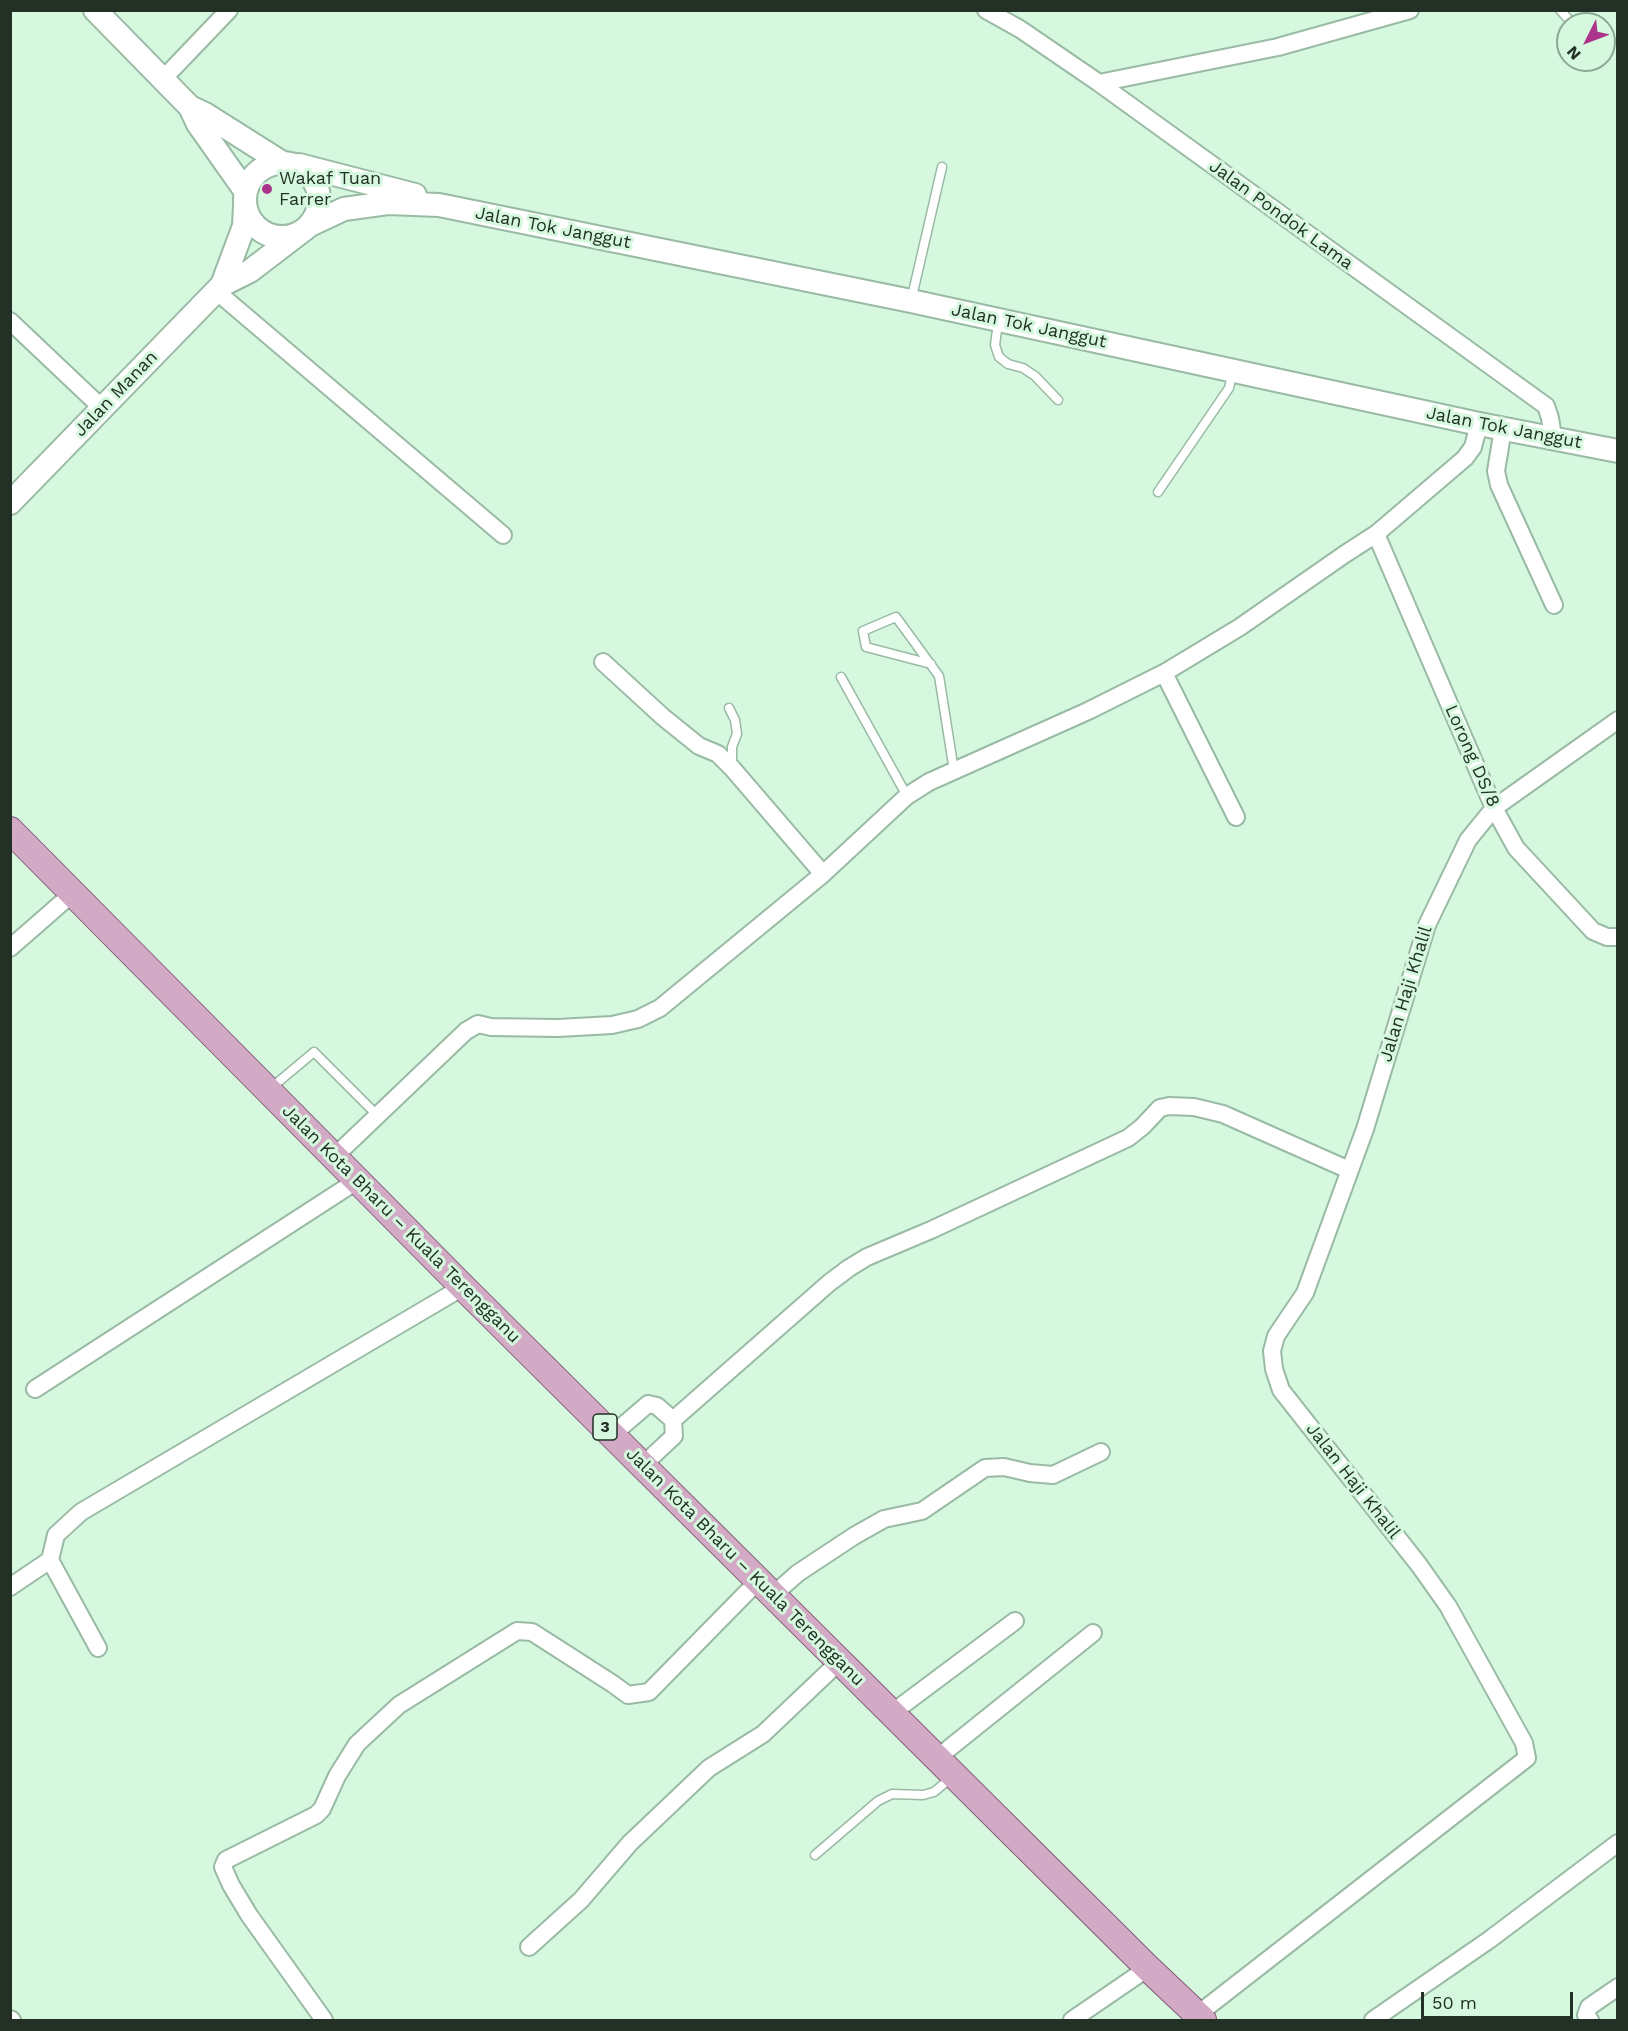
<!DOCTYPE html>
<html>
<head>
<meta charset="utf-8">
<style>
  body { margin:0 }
  #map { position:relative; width:1628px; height:2031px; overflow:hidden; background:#d5f8df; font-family:"Work Sans",sans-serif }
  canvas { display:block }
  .frame { position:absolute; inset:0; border:12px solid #223026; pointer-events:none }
  .north { position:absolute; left:1556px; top:12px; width:60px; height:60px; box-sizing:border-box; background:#d5f8df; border:2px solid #8da895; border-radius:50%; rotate:228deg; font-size:16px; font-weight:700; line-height:24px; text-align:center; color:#223026 }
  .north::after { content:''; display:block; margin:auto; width:21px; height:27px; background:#ab348a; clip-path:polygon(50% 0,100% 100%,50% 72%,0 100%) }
  .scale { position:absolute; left:1421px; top:1992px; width:152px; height:27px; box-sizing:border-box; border:3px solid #223026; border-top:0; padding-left:8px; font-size:18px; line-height:21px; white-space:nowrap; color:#223026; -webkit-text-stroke:4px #d5f8df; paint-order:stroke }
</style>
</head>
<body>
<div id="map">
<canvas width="1628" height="2031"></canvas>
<div class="frame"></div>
<div class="north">N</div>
<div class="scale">50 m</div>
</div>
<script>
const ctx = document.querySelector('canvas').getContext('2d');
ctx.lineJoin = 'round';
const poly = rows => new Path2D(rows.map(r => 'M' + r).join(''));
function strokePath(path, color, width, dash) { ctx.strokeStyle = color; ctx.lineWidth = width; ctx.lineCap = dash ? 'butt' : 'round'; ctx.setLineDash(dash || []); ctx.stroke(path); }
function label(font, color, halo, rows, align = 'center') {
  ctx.font = font + ' "Work Sans",sans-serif'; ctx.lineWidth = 6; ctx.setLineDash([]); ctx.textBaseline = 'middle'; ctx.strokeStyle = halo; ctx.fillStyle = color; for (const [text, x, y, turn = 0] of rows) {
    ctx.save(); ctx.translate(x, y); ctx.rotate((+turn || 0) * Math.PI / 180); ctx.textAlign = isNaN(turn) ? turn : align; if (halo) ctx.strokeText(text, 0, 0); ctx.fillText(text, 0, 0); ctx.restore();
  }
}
const service = poly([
  [1560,10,1573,24],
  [911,301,942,167],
  [998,323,995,345,999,357,1008,364,1023,368,1035,376,1058,400],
  [1158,492,1229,388,1233,371],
  [931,664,866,647,863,631,896,617,939,676,954,771],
  [841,677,907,796],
  [729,708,735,720,737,734,732,747,732,767],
  [271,1088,314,1052,378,1116],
  [815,1855,878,1801,892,1794,923,1795,934,1792,952,1777]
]);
const minor = poly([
  [986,10,1020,29,1099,83,1546,406,1550,418,1553,437],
  [163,79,229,10],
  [1099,83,1278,47,1410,10],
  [216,291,503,535],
  [10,321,103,409],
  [1503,429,1496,471,1499,485,1554,605],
  [1376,534,1494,808,1516,848,1593,931,1607,937,1618,937],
  [603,662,663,717,699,746,718,754,732,768,823,874],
  [1164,673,1236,817],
  [10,948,73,893],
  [334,1157,466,1031,478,1024,491,1027,558,1028,612,1025,638,1019,660,1008,823,874,907,796,929,782,1088,711,1164,673,1240,627,1345,554,1376,534,1465,458,1473,447,1479,424],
  [35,1389,358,1180],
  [612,1435,648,1404,657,1406,673,1420],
  [643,1465,674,1436,673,1420,829,1283,849,1268,867,1257,931,1230,1128,1138,1142,1127,1160,1108,1169,1106,1194,1107,1223,1114,1349,1170],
  [50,1560,98,1648],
  [10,1587,50,1560,56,1535,81,1512,463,1287],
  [773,1595,798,1573,854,1536,884,1519,922,1511,985,1468,1004,1467,1030,1473,1053,1475,1101,1452],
  [892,1713,1015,1621],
  [937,1758,1093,1633],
  [529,1947,581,1900,630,1843,709,1768,763,1734,840,1661],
  [1197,2015,1527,1758,1524,1743,1448,1606,1419,1565,1281,1390,1274,1369,1272,1351,1276,1336,1305,1293,1365,1129,1427,925,1468,840,1494,808,1618,720],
  [10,2019,12,2020],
  [324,2020,249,1915,231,1885,223,1867,226,1860,316,1815,322,1809,337,1776,357,1744,399,1705,517,1631,532,1632,613,1684,628,1695,649,1692,759,1580],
  [1072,2020,1148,1968],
  [1373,2020,1489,1940,1618,1843],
  [1590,2020,1586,2015,1589,2007,1618,1987]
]);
const secondary = poly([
  [95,10,190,107,198,124,246,192],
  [190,107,205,114,281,162],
  '245 200a37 37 0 1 1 74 0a37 37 0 1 1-74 0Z',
  [299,165,415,195],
  [310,225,344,209,388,203,439,205,911,301,1479,424,1618,451],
  [222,285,244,226,245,205],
  [10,503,222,285,250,271,301,232]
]);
const primary = poly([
  [10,830,463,1287,1148,1968,1203,2020]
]);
strokePath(service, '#99baa3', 11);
strokePath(minor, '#99baa3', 20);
strokePath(secondary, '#99baa3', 26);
strokePath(primary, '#825a74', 28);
strokePath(service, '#fff', 8);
strokePath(minor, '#fff', 16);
strokePath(secondary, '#fff', 22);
strokePath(primary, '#d3aac5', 26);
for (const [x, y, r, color] of [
  [267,189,6,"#ab348a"]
]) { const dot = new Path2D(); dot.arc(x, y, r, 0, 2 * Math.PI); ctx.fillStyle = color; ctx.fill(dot); strokePath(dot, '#d5f8df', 2); }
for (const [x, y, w] of [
  [605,1427,24]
]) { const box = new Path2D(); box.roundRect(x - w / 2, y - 13, w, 26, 4.5); ctx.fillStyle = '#d5f8df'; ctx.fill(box); strokePath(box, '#223026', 1.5); }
label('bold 16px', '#223026', null, [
  ["3",605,1427]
]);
label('18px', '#223026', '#d5f8df', [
  ["Wakaf Tuan",279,179],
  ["Farrer",279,200]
], 'left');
label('18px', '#223026', '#d5f8df', [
  ["Jalan Pondok Lama",1281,215,36],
  ["Jalan Tok Janggut",553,228,11],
  ["Jalan Tok Janggut",1029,326,12],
  ["Jalan Manan",116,394,-46],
  ["Jalan Tok Janggut",1504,428,11],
  ["Lorong DS/8",1472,756,66],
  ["Jalan Haji Khalil",1406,994,-73],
  ["Jalan Kota Bharu – Kuala Terengganu",401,1224,45],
  ["Jalan Haji Khalil",1353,1481,52],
  ["Jalan Kota Bharu – Kuala Terengganu",745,1567,45]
]);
</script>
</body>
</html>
